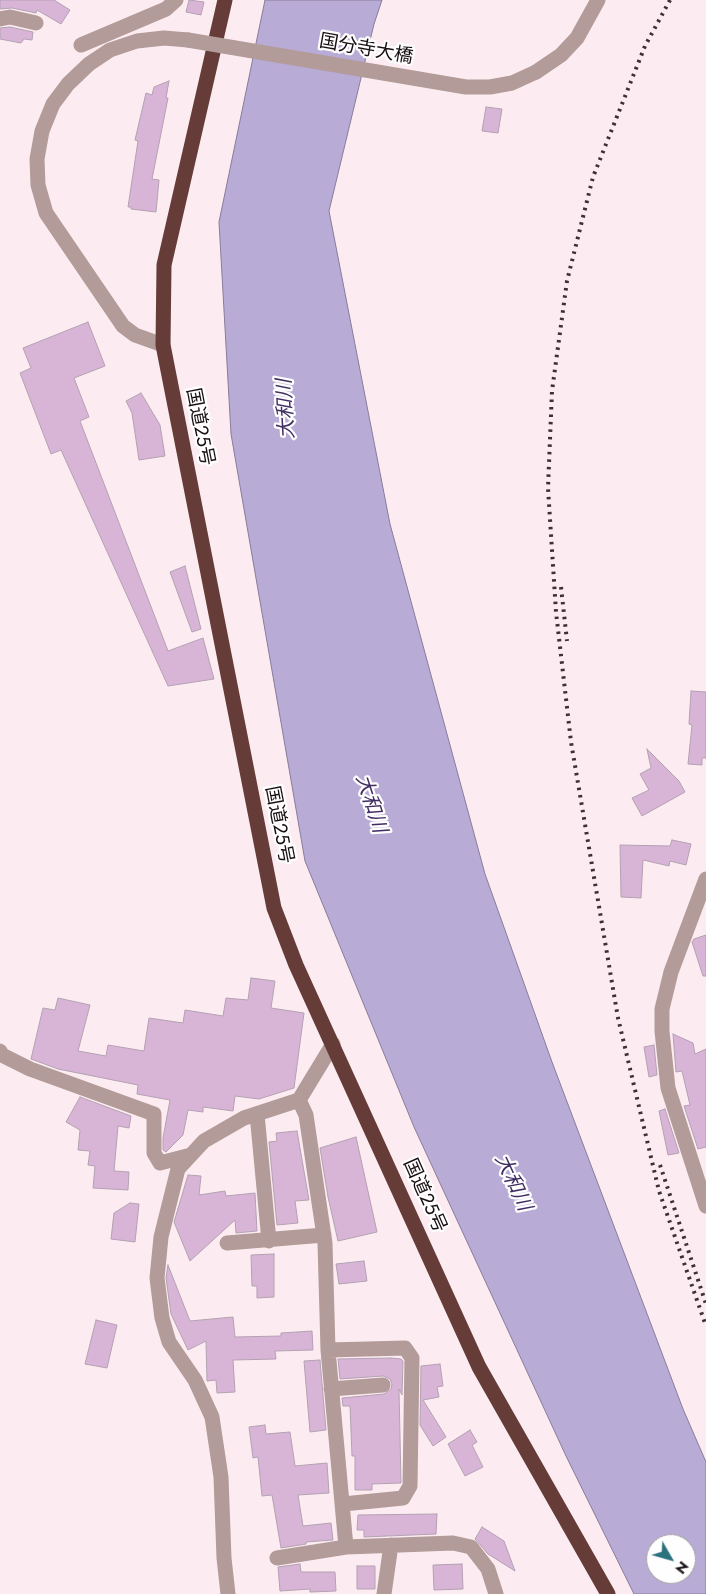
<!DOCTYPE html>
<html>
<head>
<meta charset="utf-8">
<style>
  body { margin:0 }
  #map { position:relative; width:706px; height:1594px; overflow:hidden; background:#fcecf1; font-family:Jost,sans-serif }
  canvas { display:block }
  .north { position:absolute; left:646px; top:1534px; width:50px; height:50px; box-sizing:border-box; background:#fefefe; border:1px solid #a29ea0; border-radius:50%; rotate:128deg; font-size:14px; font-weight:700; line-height:20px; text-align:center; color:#180f12 }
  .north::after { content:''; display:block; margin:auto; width:18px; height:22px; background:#2b727f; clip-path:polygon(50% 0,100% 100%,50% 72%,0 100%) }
</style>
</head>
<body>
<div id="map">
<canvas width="706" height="1594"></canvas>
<div class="north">N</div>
</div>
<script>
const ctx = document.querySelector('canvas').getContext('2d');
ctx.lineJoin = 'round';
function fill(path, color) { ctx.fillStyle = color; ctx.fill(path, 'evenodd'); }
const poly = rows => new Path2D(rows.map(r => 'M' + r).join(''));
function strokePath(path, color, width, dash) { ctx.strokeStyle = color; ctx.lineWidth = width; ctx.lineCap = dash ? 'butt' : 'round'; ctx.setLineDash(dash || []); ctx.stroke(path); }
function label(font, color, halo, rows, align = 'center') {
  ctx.font = font + ' Jost,"Noto Sans JP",sans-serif'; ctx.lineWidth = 4.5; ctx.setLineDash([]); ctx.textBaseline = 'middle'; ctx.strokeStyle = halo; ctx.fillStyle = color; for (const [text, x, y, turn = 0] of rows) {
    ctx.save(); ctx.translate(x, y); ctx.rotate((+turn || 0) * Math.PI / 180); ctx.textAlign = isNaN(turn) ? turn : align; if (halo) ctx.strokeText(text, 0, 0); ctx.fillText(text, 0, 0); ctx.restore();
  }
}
const water = poly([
  [265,0,382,0,374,24,329,211,390,524,485,874,552,1062,683,1409,706,1462,706,1594,634,1594,566,1456,414,1127,305,861,231,434,219,222,265,0],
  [656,1544,686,1544,686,1574,656,1574,656,1544]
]);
fill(water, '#b8abd5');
strokePath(water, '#887c9a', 1);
const building = poly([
  [0,0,54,0,70,10,61,24,37,10,36,13,12,8,0,9,0,0],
  [189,0,204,2,201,15,186,12,189,0],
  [10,27,33,32,32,40,24,39,21,43,0,39,0,28,10,27],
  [169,81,166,98,168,98,152,179,159,180,156,212,131,209,131,207,128,207,138,141,135,140,146,93,152,95,154,87,169,81],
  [486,107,502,109,498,133,482,131,486,107],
  [88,322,105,366,74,378,89,417,80,421,168,651,203,638,214,679,168,686,61,450,51,454,20,373,31,368,23,348,88,322],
  [141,393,160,425,165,456,139,460,132,413,126,401,141,393],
  [185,566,201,629,192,632,170,572,185,566],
  [691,691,706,692,706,758,702,758,702,765,688,764,692,725,689,724,691,691],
  [647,749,679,781,685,792,642,816,632,798,649,790,640,774,651,768,647,749],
  [672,840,691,844,686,865,670,861,669,866,643,860,641,898,621,897,620,845,670,846,672,840],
  [706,935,706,976,703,976,692,942,694,939,706,935],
  [251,978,275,981,271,1008,304,1013,294,1088,259,1099,235,1096,233,1111,203,1107,203,1112,188,1110,183,1135,166,1152,163,1150,163,1138,170,1100,137,1094,138,1085,58,1069,31,1059,43,1008,55,1010,58,998,90,1005,78,1051,106,1056,108,1045,144,1051,149,1018,183,1023,185,1010,223,1016,226,998,248,1000,251,978],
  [673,1034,693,1043,695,1054,706,1049,706,1147,698,1149,684,1106,690,1105,682,1071,676,1072,673,1034],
  [654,1045,657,1075,649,1077,644,1047,654,1045],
  [80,1097,131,1116,129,1128,118,1126,114,1171,129,1172,128,1190,93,1188,95,1166,88,1165,90,1151,78,1150,80,1130,66,1122,80,1097],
  [665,1109,679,1153,668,1155,659,1111,665,1109],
  [297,1131,309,1200,295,1201,298,1223,277,1225,269,1142,277,1141,276,1133,297,1131],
  [356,1137,377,1232,338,1241,328,1197,320,1148,356,1137],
  [188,1175,201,1176,199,1195,225,1191,226,1196,255,1193,257,1231,236,1233,235,1220,190,1261,174,1222,188,1175],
  [130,1203,139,1204,135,1242,111,1239,114,1213,130,1203],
  [274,1254,274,1297,257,1298,257,1286,252,1286,251,1255,274,1254],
  [364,1261,367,1281,339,1284,336,1264,364,1261],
  [168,1265,190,1321,233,1317,235,1337,281,1336,281,1333,312,1331,313,1350,275,1351,276,1359,233,1360,235,1392,217,1393,216,1380,207,1381,206,1341,188,1350,171,1314,166,1278,168,1265],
  [96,1320,117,1325,107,1368,85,1364,96,1320],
  [391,1358,401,1359,403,1361,402,1395,399,1389,401,1483,372,1484,372,1490,355,1490,355,1456,352,1456,350,1406,343,1406,342,1398,384,1394,391,1389,392,1384,390,1379,383,1376,340,1379,338,1359,391,1358],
  [320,1360,326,1430,310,1432,304,1361,320,1360],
  [440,1364,443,1386,437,1387,439,1397,423,1400,446,1437,433,1446,420,1425,421,1366,440,1364],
  [265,1425,266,1434,290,1432,295,1466,327,1463,329,1493,298,1495,303,1526,331,1523,333,1540,306,1542,306,1544,281,1548,272,1495,262,1496,258,1457,253,1458,249,1427,265,1425],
  [470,1430,477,1442,472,1445,483,1467,465,1476,448,1444,470,1430],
  [437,1514,436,1534,364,1537,364,1530,357,1530,358,1515,437,1514],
  [482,1527,504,1541,515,1571,488,1554,475,1539,482,1527],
  [300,1564,301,1572,335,1572,336,1591,310,1592,310,1589,280,1591,278,1567,300,1564],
  [462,1564,463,1589,434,1590,433,1565,462,1564],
  [357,1566,375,1566,375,1589,357,1589,357,1566]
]);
fill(building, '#d8b5d6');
strokePath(building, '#b3a1b2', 1);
strokePath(poly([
  [0,19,10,17,36,23],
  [81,45,166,9,176,0],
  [536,72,561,55,577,38,598,0],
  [163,345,135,335,123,326,46,213,38,185,37,159,42,131,53,104,68,84,89,64,110,50,137,41,164,38,188,40],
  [706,879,671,972,662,1009,662,1031,668,1088,706,1206],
  [0,1051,2,1055,30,1069,154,1114,154,1153,160,1163,191,1155],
  [299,1100,306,1115,325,1243,328,1350,346,1547],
  [257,1114,269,1241],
  [227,1243,324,1235],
  [328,1350,405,1348,412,1358,410,1486,403,1498,343,1504],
  [331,1389,383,1385],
  [277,1558,346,1547,453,1543,471,1547,488,1569,496,1594],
  [228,1594,224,1558,221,1477,212,1417,195,1380,169,1342,162,1318,157,1278,161,1237,178,1169,204,1141,244,1118,299,1100,333,1044],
  [384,1594,391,1545]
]), '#b29b98', 15);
strokePath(poly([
  [225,0,164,265,163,345,274,908,296,965,479,1367,608,1594]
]), '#663c38', 15);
strokePath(poly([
  [670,0,645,46,593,177,567,281,552,391,548,488,556,612,571,742,618,1018,659,1191,706,1326],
  [561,587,567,641],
  [660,1165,706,1304]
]), '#3b3134', 4, [2.5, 5]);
strokePath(poly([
  [188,40,466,87,490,87,512,83,536,72]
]), '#b29b98', 15);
label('19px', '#180f12', '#fefefe', [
  ["国分寺大橋",366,50,10],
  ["国道25号",199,427,79],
  ["国道25号",278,825,79],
  ["国道25号",424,1196,66]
]);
label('italic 20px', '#412e63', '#fefefe', [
  ["大和川",287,409,-93],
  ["大和川",370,804,72],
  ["大和川",512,1183,65]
]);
</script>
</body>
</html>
